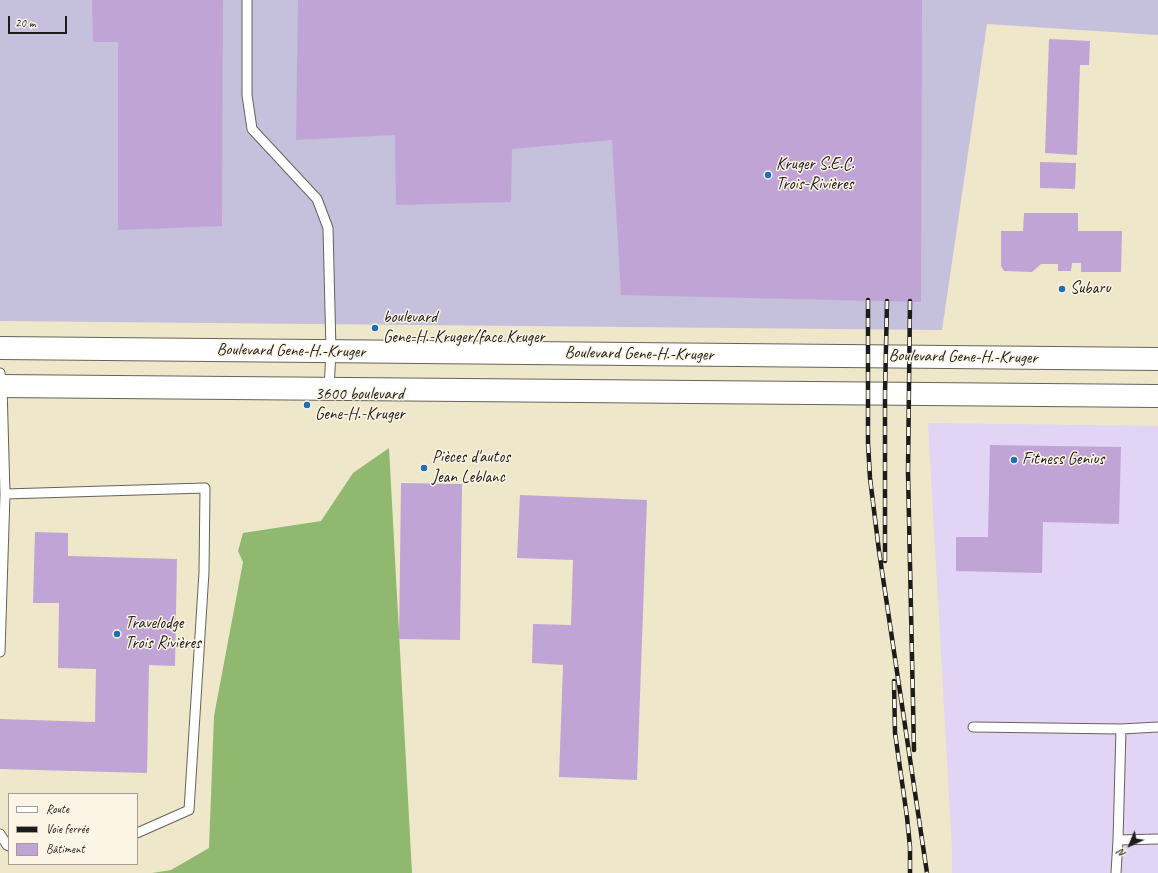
<!DOCTYPE html>
<html>
<head>
<meta charset="utf-8">
<style>
  body { margin:0 }
  #map { position:relative; width:1158px; height:873px; overflow:hidden; background:#eee7c9; font-family:Caveat,sans-serif }
  canvas { display:block }
  .legend { position:absolute; left:8px; top:793px; width:130px; height:72px; box-sizing:border-box; background:#fcf5e5; border:1px solid #a29e95; margin:0; padding:5px 7px; list-style:none; font-size:12px; color:#1c1c1c }
  .legend li { display:flex; align-items:center; gap:8px; height:20px }
  .legend b { width:20px; border:1px solid #a29e95 }
  .north { position:absolute; left:1110px; top:825px; width:40px; height:40px; -webkit-text-stroke:3px #fcf5e5; paint-order:stroke; rotate:224deg; font-size:11px; font-weight:700; line-height:16px; text-align:center; color:#1c1c1c }
  .north::after { content:''; display:block; margin:auto; width:14px; height:18px; background:#1c1c1c; clip-path:polygon(50% 0,100% 100%,50% 72%,0 100%) }
  .scale { position:absolute; left:8px; top:16px; width:59px; height:18px; box-sizing:border-box; border:2px solid #1c1c1c; border-top:0; padding-left:5px; font-size:12px; line-height:14px; white-space:nowrap; color:#1c1c1c; -webkit-text-stroke:3px #fcf5e5; paint-order:stroke }
</style>
</head>
<body>
<div id="map">
<canvas width="1158" height="873"></canvas>
<ul class="legend">
<li><b style="height:5px;background:#fff"></b>Route</li>
<li><b style="height:5px;background:#1c1c1c"></b>Voie ferrée</li>
<li><b style="height:11px;background:#c1a4d6"></b>Bâtiment</li>
</ul>
<div class="north">N</div>
<div class="scale">20 m</div>
</div>
<script>
const ctx = document.querySelector('canvas').getContext('2d');
ctx.lineJoin = 'round';
function fill(path, color) { ctx.fillStyle = color; ctx.fill(path, 'evenodd'); }
const poly = rows => new Path2D(rows.map(r => 'M' + r).join(''));
function strokePath(path, color, width, dash) { ctx.strokeStyle = color; ctx.lineWidth = width; ctx.lineCap = dash ? 'butt' : 'round'; ctx.setLineDash(dash || []); ctx.stroke(path); }
function label(font, color, halo, rows, align = 'center') {
  ctx.font = font + ' Caveat,sans-serif'; ctx.lineWidth = 3; ctx.setLineDash([]); ctx.textBaseline = 'middle'; ctx.strokeStyle = halo; ctx.fillStyle = color; for (const [text, x, y, turn = 0] of rows) {
    ctx.save(); ctx.translate(x, y); ctx.rotate((+turn || 0) * Math.PI / 180); ctx.textAlign = isNaN(turn) ? turn : align; if (halo) ctx.strokeText(text, 0, 0); ctx.fillText(text, 0, 0); ctx.restore();
  }
}
fill(poly([
  [928,423,1158,426,1158,873,952,873,952,848]
]), '#e1d4f4');
fill(poly([
  [0,0,1158,0,1158,35,987,24,942,330,0,321]
]), '#c5c0db');
fill(poly([
  [389,448,412,873,152,873,171,870,209,848,214,716,243,562,238,551,243,533,321,521,353,473]
]), '#90b96f');
fill(poly([
  [92,0,223,0,222,226,118,230,118,42,93,42],
  [298,0,922,0,921,302,621,295,612,140,512,149,511,202,396,205,395,135,296,140],
  [1049,39,1090,41,1089,65,1080,65,1077,155,1045,153],
  [1040,162,1076,163,1075,189,1040,188],
  [1024,213,1078,213,1078,231,1122,231,1121,272,1081,272,1081,263,1072,263,1071,271,1058,271,1058,264,1041,264,1032,272,1004,271,1001,266,1001,231,1023,231],
  [990,445,1121,447,1119,524,1043,522,1042,573,956,571,956,537,988,537],
  [401,483,462,484,460,640,399,639],
  [520,495,647,500,637,780,559,777,563,665,532,663,533,624,571,625,573,560,517,558],
  [35,532,68,533,68,556,177,559,175,666,149,665,147,773,0,769,0,719,95,722,96,669,58,668,59,603,33,603]
]), '#c1a4d6');
const service = poly([
  [247,0,247,95,252,129,317,199,328,228,331,351,329,389],
  [0,373,2,386,5,494,0,652],
  [5,494,205,488,204,572,189,810,137,833],
  [973,727,1121,729],
  [0,834,7,845,9,846],
  [1118,840,1121,729,1158,727],
  [1116,873,1118,840,1158,839]
]);
const primary = poly([
  [0,348,1158,359],
  [0,386,1158,396]
]);
strokePath(service, '#666359', 11);
strokePath(primary, '#666359', 24);
strokePath(service, '#fff', 9);
strokePath(primary, '#fff', 22);
const rail = poly([
  [868,300,868,443,870,478,879,551,927,873],
  [910,301,908,472,914,750],
  [885,561,885,394,887,301],
  [894,681,895,733,907,817,910,847,910,873]
]);
strokePath(rail, '#1c1c1c', 4.5);
strokePath(rail, '#fcf5e5', 3, [9]);
for (const [x, y, r, color] of [
  [768,175,4,"#1f6fb2"],
  [1062,289,4,"#1f6fb2"],
  [375,328,4,"#1f6fb2"],
  [307,405,4,"#1f6fb2"],
  [1014,460,4,"#1f6fb2"],
  [424,468,4,"#1f6fb2"],
  [117,634,4,"#1f6fb2"]
]) { const dot = new Path2D(); dot.arc(x, y, r, 0, 2 * Math.PI); ctx.fillStyle = color; ctx.fill(dot); strokePath(dot, '#fcf5e5', 1.5); }
label('17px', '#1c1c1c', '#fcf5e5', [
  ["Kruger S.E.C.",776,165],
  ["Trois-Rivières",776,185],
  ["Subaru",1070,289],
  ["boulevard",383,318],
  ["Gene-H.-Kruger/face Kruger",383,338],
  ["3600 boulevard",315,395],
  ["Gene-H.-Kruger",315,415],
  ["Pièces d'autos",432,458],
  ["Jean Leblanc",432,478],
  ["Fitness Genius",1022,460],
  ["Travelodge",125,624],
  ["Trois Rivières",125,644]
], 'left');
label('17px', '#1c1c1c', '#fcf5e5', [
  ["Boulevard Gene-H.-Kruger",291,351,1],
  ["Boulevard Gene-H.-Kruger",639,354,1],
  ["Boulevard Gene-H.-Kruger",963,357,1]
]);
</script>
</body>
</html>
